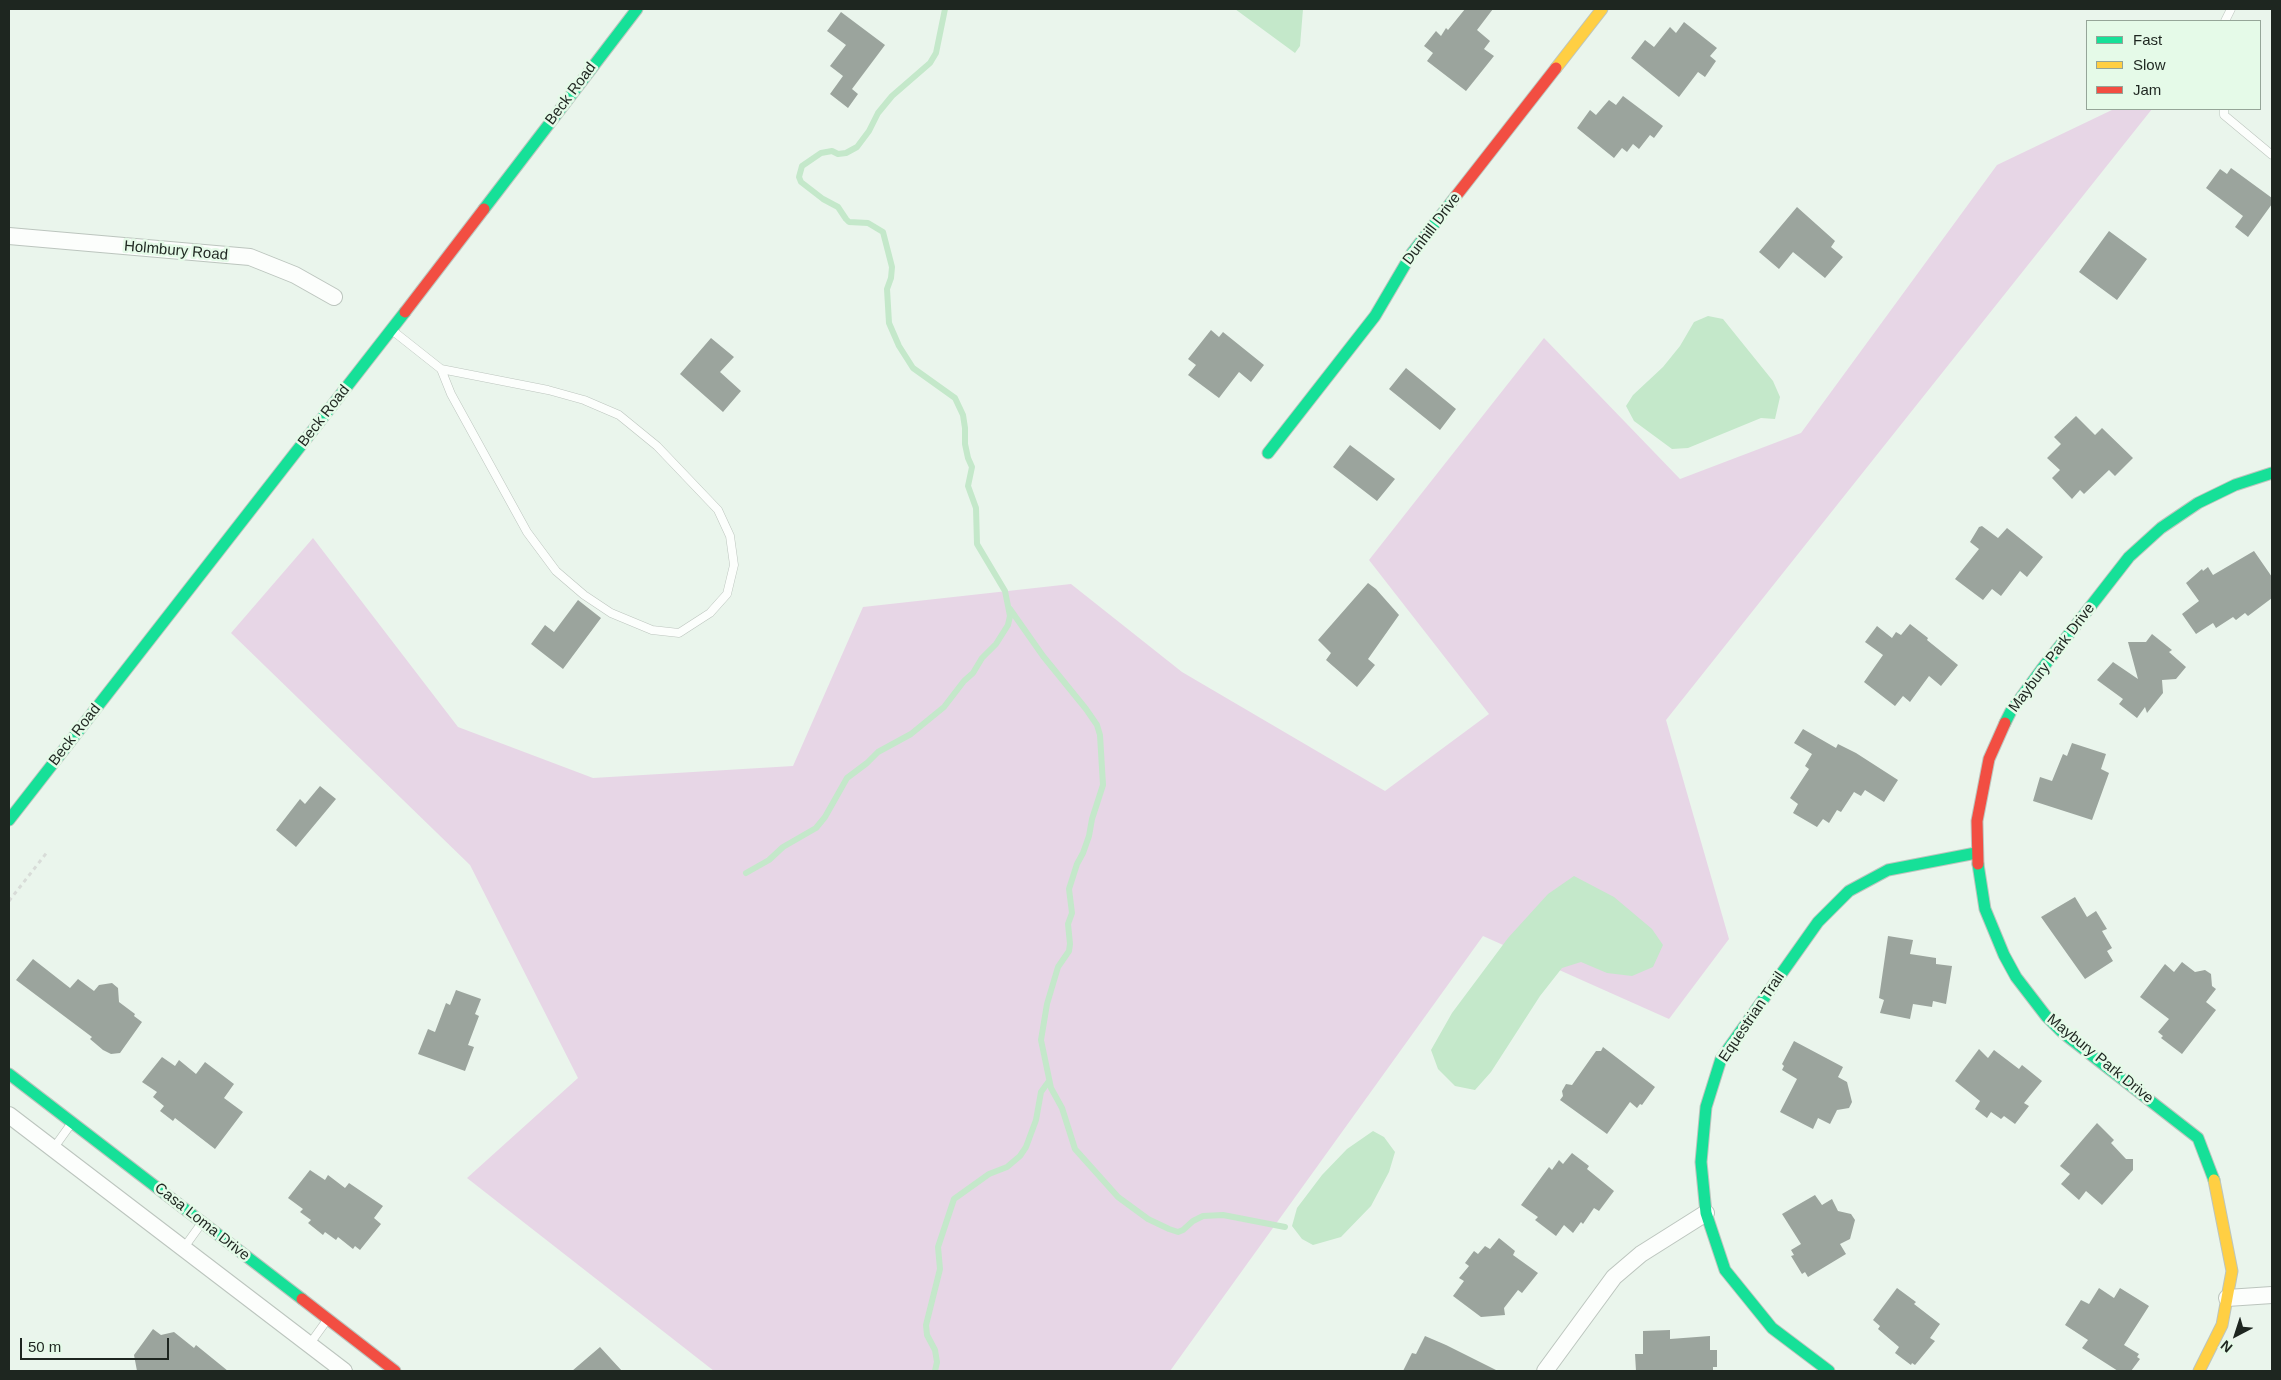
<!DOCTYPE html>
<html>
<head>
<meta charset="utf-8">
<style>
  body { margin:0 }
  #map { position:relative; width:2281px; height:1380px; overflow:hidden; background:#eaf5ec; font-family:Arial,sans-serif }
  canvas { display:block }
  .frame { position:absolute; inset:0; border:10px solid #1e2620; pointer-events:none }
  .legend { position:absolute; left:2086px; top:20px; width:175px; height:90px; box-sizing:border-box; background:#e5fae8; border:1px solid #95a598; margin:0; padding:6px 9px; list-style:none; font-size:15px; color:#1e2620 }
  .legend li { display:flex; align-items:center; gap:10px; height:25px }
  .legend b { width:25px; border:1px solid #95a598 }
  .north { position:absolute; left:2211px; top:1310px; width:50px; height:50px; -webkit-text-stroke:4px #e5fae8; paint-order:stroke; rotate:220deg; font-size:14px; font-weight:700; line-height:20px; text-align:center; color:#1e2620 }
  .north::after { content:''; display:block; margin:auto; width:18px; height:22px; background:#1e2620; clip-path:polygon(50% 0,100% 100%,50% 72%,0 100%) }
  .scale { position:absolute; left:20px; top:1338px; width:149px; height:22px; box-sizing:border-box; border:2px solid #1e2620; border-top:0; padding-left:6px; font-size:15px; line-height:18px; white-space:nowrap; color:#1e2620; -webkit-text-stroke:4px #e5fae8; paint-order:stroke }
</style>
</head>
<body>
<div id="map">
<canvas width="2281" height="1380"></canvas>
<div class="frame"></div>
<ul class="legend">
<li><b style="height:6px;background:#16e098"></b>Fast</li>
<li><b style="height:6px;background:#ffcf43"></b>Slow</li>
<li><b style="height:6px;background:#f24e42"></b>Jam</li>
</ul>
<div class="north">N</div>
<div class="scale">50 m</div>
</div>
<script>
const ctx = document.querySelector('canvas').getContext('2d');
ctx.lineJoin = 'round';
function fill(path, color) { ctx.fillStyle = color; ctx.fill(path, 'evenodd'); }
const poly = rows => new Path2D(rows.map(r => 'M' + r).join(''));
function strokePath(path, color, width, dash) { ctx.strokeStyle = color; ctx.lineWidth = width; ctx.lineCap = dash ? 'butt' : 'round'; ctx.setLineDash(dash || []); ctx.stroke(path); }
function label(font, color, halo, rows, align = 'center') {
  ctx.font = font + ' Arial,sans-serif'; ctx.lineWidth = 5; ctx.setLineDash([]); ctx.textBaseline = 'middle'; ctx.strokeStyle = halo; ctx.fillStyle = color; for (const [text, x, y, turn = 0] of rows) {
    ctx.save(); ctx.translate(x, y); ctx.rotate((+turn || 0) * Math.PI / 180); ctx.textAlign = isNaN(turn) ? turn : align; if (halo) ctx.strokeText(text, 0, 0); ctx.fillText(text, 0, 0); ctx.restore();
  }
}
fill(poly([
  [2114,109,2152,109,1666,720,1729,939,1669,1019,1483,936,1170,1371,714,1371,467,1178,578,1078,470,865,231,633,313,538,458,727,593,778,793,766,863,607,1071,584,1182,672,1385,791,1489,714,1369,560,1544,338,1680,479,1801,433,1997,165]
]), '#e7d6e6');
fill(poly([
  [1235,9,1303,9,1300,46,1295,53],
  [1708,316,1723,319,1773,381,1780,397,1775,419,1761,418,1688,448,1672,449,1634,421,1626,406,1633,395,1663,367,1680,346,1694,322],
  [1574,876,1614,897,1652,929,1663,945,1653,967,1632,976,1607,973,1581,962,1562,968,1540,996,1491,1072,1475,1090,1455,1086,1438,1069,1431,1050,1452,1013,1508,938,1548,894],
  [1373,1131,1384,1137,1395,1152,1389,1172,1371,1206,1341,1237,1313,1245,1302,1239,1292,1226,1297,1208,1322,1175,1347,1149]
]), '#c4e8ca');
strokePath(poly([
  [1010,609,1043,656,1086,709,1097,725,1100,735,1103,785,1092,819,1089,836,1083,853,1077,864,1069,889,1072,913,1068,924,1070,944,1069,951,1058,967,1047,1004,1041,1040,1051,1088,1062,1108,1075,1149,1118,1197,1148,1219,1169,1229,1178,1232,1183,1230,1193,1221,1203,1216,1223,1215,1285,1227],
  [746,873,769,860,783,847,816,828,825,817,847,778,867,763,878,752,911,734,944,707,964,681,973,673,982,658,996,644,1008,625,1010,616,1005,591,977,544,976,508,968,486,972,467,968,458,965,444,965,428,963,415,955,398,913,368,899,346,889,323,887,289,891,278,892,267,883,232,868,223,849,222,846,219,838,207,823,199,801,182,799,177,802,166,821,153,832,151,838,154,846,153,857,147,869,131,878,113,892,96,930,63,936,53,945,9],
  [935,1371,937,1362,935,1350,927,1335,926,1325,940,1269,938,1247,954,1199,989,1174,1007,1167,1020,1156,1026,1147,1036,1120,1041,1092,1049,1081]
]), '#c4e8ca', 6);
fill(poly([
  [1465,9,1493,9,1477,30,1490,41,1484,49,1494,56,1466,91,1427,61,1433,53,1424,46,1436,31,1441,36,1446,28,1448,30],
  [841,12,885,45,852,89,858,94,848,108,830,94,843,76,830,66,846,45,827,31],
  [1684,22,1717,48,1710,56,1716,61,1705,77,1698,72,1679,97,1631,58,1645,40,1654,47,1670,27,1676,33],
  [1623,96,1663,126,1654,138,1650,135,1639,149,1633,144,1627,152,1622,148,1614,158,1577,128,1590,110,1596,115,1609,100,1616,105],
  [2231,168,2272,198,2272,204,2248,237,2235,227,2243,216,2206,188,2220,169,2227,174],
  [1797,207,1835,241,1831,247,1843,257,1825,278,1793,252,1779,269,1759,252],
  [2109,231,2147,259,2117,300,2079,272],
  [1211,330,1219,337,1223,332,1264,365,1251,382,1239,372,1219,398,1188,375,1196,365,1188,359],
  [711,338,734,357,720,372,741,391,723,412,680,374],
  [1406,368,1456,409,1440,430,1389,389],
  [2076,416,2095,435,2102,428,2133,458,2115,476,2109,470,2084,494,2080,490,2072,499,2052,478,2060,470,2047,458,2061,444,2054,437],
  [1350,445,1395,479,1377,501,1333,467],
  [1982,526,1998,538,2007,528,2043,557,2027,577,2020,571,2001,596,1992,589,1983,600,1955,579,1979,549,1970,542,1979,527],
  [2254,551,2272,577,2272,598,2248,616,2245,613,2236,620,2233,617,2216,628,2213,623,2196,634,2182,614,2199,601,2186,583,2202,569,2203,571,2208,567,2213,575],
  [1368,583,1376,589,1399,615,1368,659,1375,665,1357,687,1326,660,1331,653,1318,640],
  [578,600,601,618,563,669,531,644,545,625,554,632],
  [1910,624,1928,638,1927,640,1958,665,1941,686,1929,676,1910,702,1903,696,1895,706,1864,682,1883,655,1865,642,1877,626,1892,638,1896,632,1901,635],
  [2152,634,2172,650,2169,652,2186,667,2176,679,2162,680,2163,693,2147,713,2145,707,2137,718,2119,704,2123,699,2097,680,2113,662,2138,679,2128,642,2146,642],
  [1803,729,1836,748,1838,744,1856,753,1898,780,1884,802,1865,790,1861,796,1854,792,1841,812,1837,810,1829,823,1823,819,1817,827,1793,813,1798,804,1790,798,1809,769,1805,766,1812,754,1794,743],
  [2072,743,2106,754,2101,769,2109,773,2092,820,2033,801,2040,777,2052,781,2063,754,2067,756],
  [320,786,336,799,296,847,276,830,300,799,305,804],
  [2075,897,2087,917,2096,911,2107,929,2102,931,2112,948,2107,951,2113,961,2085,979,2041,917],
  [1888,936,1913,940,1910,954,1936,958,1936,964,1952,966,1946,1004,1933,1001,1932,1007,1913,1004,1910,1019,1880,1013,1884,1000,1879,998],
  [33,959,70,988,78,979,94,991,99,985,112,983,118,988,119,1002,135,1014,134,1016,142,1022,120,1053,111,1054,103,1050,90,1039,92,1037,16,980],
  [2182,962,2195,972,2205,970,2211,974,2212,986,2216,989,2206,1002,2216,1010,2182,1054,2161,1038,2163,1036,2158,1032,2169,1019,2140,997,2165,964,2174,972],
  [456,990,481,999,475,1014,479,1016,468,1045,474,1047,465,1071,418,1054,428,1029,435,1032,446,1003,450,1005],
  [1794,1041,1843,1067,1838,1077,1847,1082,1852,1102,1849,1108,1837,1110,1830,1124,1818,1118,1813,1129,1780,1112,1797,1079,1782,1070,1784,1066,1782,1064],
  [1603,1047,1655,1087,1642,1105,1640,1104,1637,1108,1630,1102,1607,1134,1560,1100,1563,1096,1562,1091,1566,1084,1572,1085,1596,1051,1601,1051],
  [1979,1049,1988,1058,1994,1050,2019,1069,2022,1065,2042,1081,2024,1103,2029,1106,2015,1124,2004,1116,2001,1119,1991,1112,1987,1118,1975,1109,1980,1101,1955,1081],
  [162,1057,175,1066,179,1060,196,1074,205,1062,234,1084,224,1098,243,1112,215,1149,175,1118,173,1121,160,1111,164,1106,153,1097,157,1092,142,1082],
  [2097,1123,2114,1140,2111,1143,2126,1159,2133,1159,2133,1170,2102,1205,2086,1191,2079,1200,2061,1184,2070,1174,2060,1166],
  [1572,1153,1589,1166,1587,1169,1614,1191,1599,1211,1594,1208,1583,1224,1581,1222,1573,1233,1564,1225,1556,1236,1535,1220,1538,1217,1521,1205,1549,1167,1552,1170,1559,1160,1563,1164],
  [310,1170,325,1180,328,1175,345,1188,349,1183,383,1206,374,1218,381,1224,360,1250,355,1246,353,1249,338,1237,336,1240,325,1232,323,1235,308,1223,311,1220,300,1212,303,1209,288,1198],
  [1815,1195,1822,1205,1832,1199,1838,1211,1851,1214,1855,1220,1850,1239,1840,1244,1846,1254,1808,1277,1805,1272,1802,1274,1791,1256,1794,1255,1791,1250,1801,1244,1782,1214],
  [1499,1238,1515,1251,1513,1255,1538,1273,1522,1293,1518,1290,1504,1308,1505,1315,1481,1317,1453,1296,1464,1281,1459,1278,1469,1266,1465,1263,1474,1251,1478,1254,1485,1246,1490,1249],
  [1897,1288,1916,1302,1914,1304,1940,1324,1930,1338,1935,1341,1915,1365,1912,1363,1911,1365,1895,1353,1899,1347,1878,1329,1880,1326,1873,1320],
  [2099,1288,2114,1298,2120,1288,2149,1306,2124,1345,2139,1354,2137,1357,2140,1359,2131,1371,2118,1371,2082,1348,2088,1340,2065,1325,2081,1300,2089,1304],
  [153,1329,161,1335,174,1332,194,1348,196,1345,228,1371,137,1371,134,1355],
  [1670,1330,1670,1339,1710,1336,1710,1350,1717,1350,1717,1367,1713,1367,1713,1371,1636,1371,1635,1354,1643,1354,1643,1331],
  [1425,1336,1446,1345,1498,1371,1403,1371,1412,1353,1416,1354],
  [600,1347,622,1371,572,1371]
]), '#9ba49d');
const lane = poly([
  [2225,21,2231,9],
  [2224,109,2224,115,2272,155],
  [393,331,441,369,451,394,527,532,556,571,584,595,611,613,652,630,679,633,710,613,727,594,734,565,730,536,718,510,657,446,619,415,584,400,548,390,441,369],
  [53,1149,71,1124],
  [183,1249,201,1224],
  [309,1345,327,1320]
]);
const street = poly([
  [9,236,250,257,295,275,334,297],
  [9,1115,344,1371],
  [2227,1298,2272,1295],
  [1545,1371,1614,1277,1641,1254,1706,1213]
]);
const fast = poly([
  [484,209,637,9],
  [1268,453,1375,316,1412,253,1456,196],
  [2005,723,2011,711,2041,670,2129,557,2161,528,2198,503,2235,485,2272,473],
  [9,820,405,312],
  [1978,864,1985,909,2004,955,2016,977,2046,1016,2063,1033,2198,1138,2214,1180],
  [9,1074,302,1299],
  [1829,1371,1772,1328,1725,1270,1706,1213,1701,1162,1706,1107,1721,1059,1818,922,1849,891,1888,870,1976,853]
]);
const slow = poly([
  [1556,68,1602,9],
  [2199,1371,2222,1325,2232,1271,2214,1180]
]);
const jam = poly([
  [1456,196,1556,68],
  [405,312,484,209],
  [1978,864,1977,821,1989,759,2005,723],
  [302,1299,395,1371]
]);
strokePath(lane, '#bcc5be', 9);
strokePath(street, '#bcc5be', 18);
strokePath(fast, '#bcc5be', 13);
strokePath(slow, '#bcc5be', 13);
strokePath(jam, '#bcc5be', 13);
strokePath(poly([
  [9,901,48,851]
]), '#d8dcd8', 3, [4, 4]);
strokePath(lane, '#fcfefc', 8);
strokePath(street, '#fcfefc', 16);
strokePath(fast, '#16e098', 11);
strokePath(slow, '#ffcf43', 11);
strokePath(jam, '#f24e42', 11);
label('15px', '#1e2620', '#e5fae8', [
  ["Beck Road",571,94,-53],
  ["Dunhill Drive",1432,229,-53],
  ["Holmbury Road",176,251,5],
  ["Beck Road",324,416,-52],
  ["Maybury Park Drive",2052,658,-53],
  ["Beck Road",75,735,-52],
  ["Equestrian Trail",1752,1017,-56],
  ["Maybury Park Drive",2100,1059,39],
  ["Casa Loma Drive",202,1222,38]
]);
</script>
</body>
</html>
